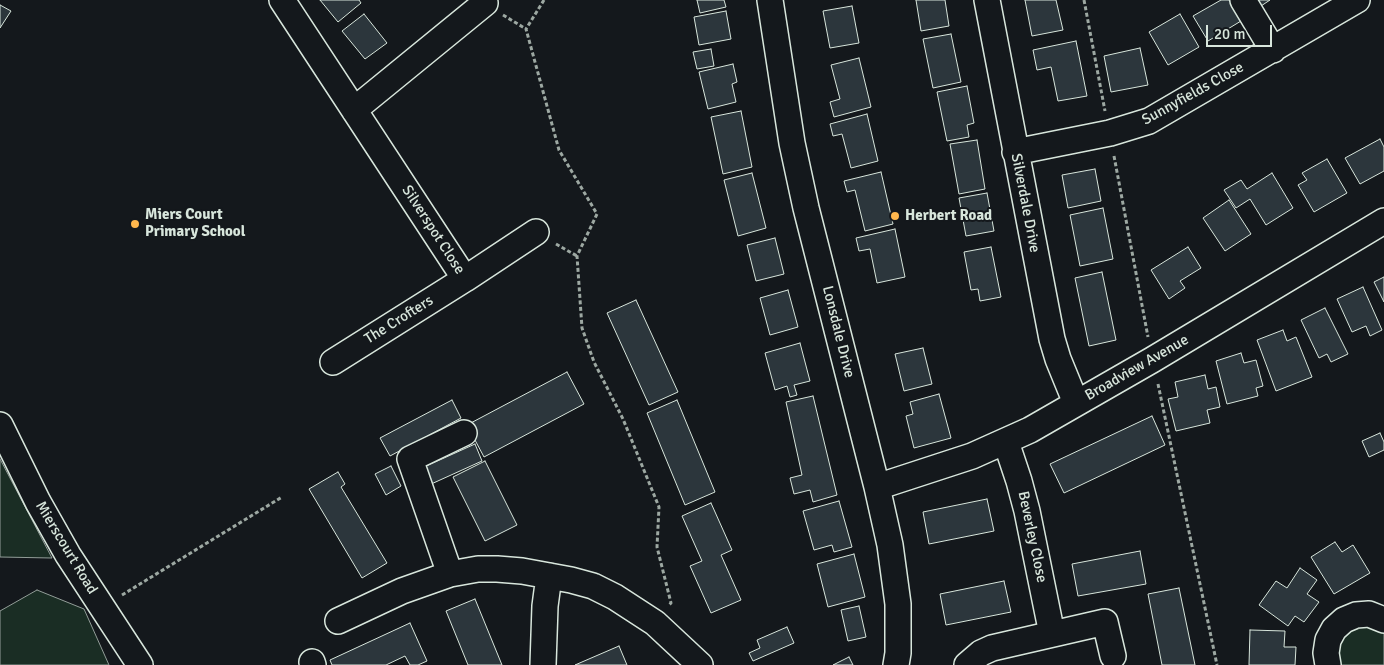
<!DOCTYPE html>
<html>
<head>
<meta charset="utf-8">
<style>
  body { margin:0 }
  #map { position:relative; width:1384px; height:665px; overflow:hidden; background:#14181c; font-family:Signika,sans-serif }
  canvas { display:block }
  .scale { position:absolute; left:1206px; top:25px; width:66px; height:22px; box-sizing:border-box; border:2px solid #d8e6dc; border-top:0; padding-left:6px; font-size:15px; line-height:18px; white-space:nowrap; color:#d8e6dc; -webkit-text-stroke:4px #14181c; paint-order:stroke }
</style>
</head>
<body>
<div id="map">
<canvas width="1384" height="665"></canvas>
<div class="scale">20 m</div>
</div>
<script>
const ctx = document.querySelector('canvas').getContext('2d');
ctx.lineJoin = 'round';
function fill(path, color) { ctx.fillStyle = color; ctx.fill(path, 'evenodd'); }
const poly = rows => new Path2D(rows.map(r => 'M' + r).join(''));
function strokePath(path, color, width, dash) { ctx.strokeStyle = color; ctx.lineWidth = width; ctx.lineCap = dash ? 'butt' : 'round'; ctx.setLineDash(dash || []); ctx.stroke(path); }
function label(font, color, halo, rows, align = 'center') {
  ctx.font = font + ' Signika,sans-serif'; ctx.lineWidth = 4; ctx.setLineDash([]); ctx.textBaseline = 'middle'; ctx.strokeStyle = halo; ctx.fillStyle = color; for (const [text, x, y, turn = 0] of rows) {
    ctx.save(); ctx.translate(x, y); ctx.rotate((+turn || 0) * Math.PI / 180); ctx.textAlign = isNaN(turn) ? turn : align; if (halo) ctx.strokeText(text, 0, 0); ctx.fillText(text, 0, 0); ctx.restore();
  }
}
const green = poly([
  [0,459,52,558,0,557,0,459],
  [37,590,84,609,109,665,0,665,0,611,37,590],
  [1365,625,1384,631,1384,665,1339,665,1337,661,1340,641,1346,633,1365,625]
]);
fill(green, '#1a2d24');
strokePath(green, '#939e99', 1);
const building = poly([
  [320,0,359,0,361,3,338,22,320,0],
  [697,0,724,0,726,7,700,13,697,0],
  [916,0,945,0,949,26,921,31,916,0],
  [1025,0,1056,0,1063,30,1032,36,1025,0],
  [1221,0,1229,0,1241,21,1208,41,1193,16,1221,0],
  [1257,0,1270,0,1261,6,1257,0],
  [0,5,11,11,0,28,0,5],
  [852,6,859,43,830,48,823,11,852,6],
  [726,11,731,39,699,45,694,17,726,11],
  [364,14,387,43,365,59,342,31,364,14],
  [1180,14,1199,47,1168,65,1149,32,1180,14],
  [951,34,961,82,933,88,923,39,951,34],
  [1076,41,1087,96,1058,101,1051,67,1037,70,1033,50,1076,41],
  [1140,48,1148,85,1111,92,1104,56,1140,48],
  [711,49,714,66,697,69,693,52,711,49],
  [859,58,871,107,834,117,830,102,840,99,831,65,859,58],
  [733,64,737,82,732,84,736,102,708,109,699,72,733,64],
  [967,86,974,123,967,125,969,137,947,141,937,92,967,86],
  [741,111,752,167,723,174,711,117,741,111],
  [867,114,878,161,851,168,842,134,833,136,830,124,867,114],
  [1380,139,1384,147,1384,171,1360,184,1345,158,1380,139],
  [977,140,985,189,959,194,950,144,977,140],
  [1327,159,1347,193,1314,212,1298,185,1307,180,1302,173,1327,159],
  [1095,169,1101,201,1068,208,1062,175,1095,169],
  [881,172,893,224,865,231,855,190,847,192,844,181,881,172],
  [752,173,766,228,738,236,724,180,752,173],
  [1272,173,1293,208,1266,225,1250,199,1236,208,1224,190,1241,180,1247,189,1272,173],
  [987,193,994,231,966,236,959,198,987,193],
  [1229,200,1251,234,1225,251,1203,218,1229,200],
  [1103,208,1113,259,1080,266,1070,215,1103,208],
  [895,229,905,277,877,283,870,249,859,251,856,238,895,229],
  [775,238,784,274,756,281,747,245,775,238],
  [991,247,1001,297,980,301,978,289,971,290,964,252,991,247],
  [1188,247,1201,268,1180,281,1185,288,1169,299,1151,270,1188,247],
  [1102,272,1116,340,1089,346,1075,278,1102,272],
  [1384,277,1384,302,1374,282,1384,277],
  [1363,287,1382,330,1370,336,1366,326,1352,332,1337,299,1363,287],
  [788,290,798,327,770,335,760,298,788,290],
  [636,300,678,392,649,405,607,313,636,300],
  [1325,308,1348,354,1331,362,1327,354,1319,358,1301,320,1325,308],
  [1283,330,1287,341,1296,337,1312,377,1276,391,1257,340,1283,330],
  [800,343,810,381,794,385,797,395,790,397,787,386,775,390,765,353,800,343],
  [923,348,932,384,904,391,895,354,923,348],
  [1241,353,1244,363,1256,360,1263,386,1256,388,1258,396,1227,404,1216,361,1241,353],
  [567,372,584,404,484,457,467,425,567,372],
  [1205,375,1208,389,1216,387,1220,407,1207,410,1210,423,1176,431,1168,399,1178,397,1175,382,1205,375],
  [939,394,951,438,914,448,906,416,913,414,910,402,939,394],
  [813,396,837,495,813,502,810,490,794,494,790,478,802,475,786,402,813,396],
  [452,400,461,418,390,456,380,438,452,400],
  [677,400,715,492,685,505,647,413,677,400],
  [1152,416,1165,445,1064,493,1050,464,1152,416],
  [1380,433,1384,442,1384,450,1369,457,1362,441,1380,433],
  [475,444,482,461,429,485,422,468,475,444],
  [485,461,517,525,485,541,453,477,485,461],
  [391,466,401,486,386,495,375,474,391,466],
  [338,472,345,484,341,487,387,563,362,578,309,489,338,472],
  [987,499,994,531,929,544,923,512,987,499],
  [839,501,852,547,834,552,832,545,814,550,803,511,839,501],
  [711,503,732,550,721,555,741,600,711,613,690,566,702,561,682,516,711,503],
  [1335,542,1342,552,1353,545,1370,573,1334,594,1311,557,1335,542],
  [1140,551,1146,584,1078,596,1072,564,1140,551],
  [854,554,865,597,828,607,817,564,854,554],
  [1300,568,1317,580,1307,594,1319,602,1304,622,1295,616,1288,626,1259,605,1276,581,1287,588,1300,568],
  [1004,581,1011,612,946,625,940,594,1004,581],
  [1179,588,1195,665,1162,665,1148,594,1179,588],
  [475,599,502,665,468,665,446,611,475,599],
  [859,606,866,637,848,641,841,610,859,606],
  [410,623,427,661,418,665,410,665,405,656,386,665,332,665,330,660,410,623],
  [787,627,794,643,753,661,749,653,760,648,757,640,787,627],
  [1250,630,1285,631,1284,647,1296,647,1295,665,1249,665,1250,630],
  [619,646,627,665,575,665,619,646],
  [849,657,853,665,833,665,849,657]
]);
fill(building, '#2c363c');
strokePath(building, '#d8e6dc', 1);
const minor = poly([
  [282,0,465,279,536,232],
  [770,0,792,143,806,208,877,487,890,545,898,604,898,653,896,665],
  [987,0,1052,339,1058,359,1076,403],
  [1243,0,1273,50],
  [354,110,485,3],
  [1015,152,1110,133,1149,121,1357,0],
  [333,362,465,279],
  [0,425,38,502,68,555,140,665],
  [1006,442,1019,481,1027,511,1052,634],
  [877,487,972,456,1030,430,1152,360,1384,221],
  [450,574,410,459,464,433],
  [338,621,402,591,450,574,478,569,497,569,522,571,571,580,593,586,615,597,655,623,700,665],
  [312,662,313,665],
  [543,665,545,606,549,576],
  [967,665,981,653,992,648,1105,622,1113,656],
  [1328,665,1326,653,1328,640,1334,629,1344,620,1356,615,1369,614,1384,620]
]);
strokePath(minor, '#d8e6dc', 28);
strokePath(poly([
  [544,0,526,29,559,150,597,214,577,256,582,328,594,362,623,419,659,507,657,547,671,603,669,605],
  [1084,0,1105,111],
  [503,15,526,29],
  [1114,156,1148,337],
  [556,244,577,256],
  [1158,384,1217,665],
  [122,595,282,497]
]), '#9da8a2', 3, [4, 2.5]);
strokePath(minor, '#14181c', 25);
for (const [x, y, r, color] of [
  [895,216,5,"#ffb74d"],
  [135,224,5,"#ffb74d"]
]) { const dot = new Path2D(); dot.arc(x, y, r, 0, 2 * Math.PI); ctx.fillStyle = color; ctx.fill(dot); strokePath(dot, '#14181c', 2); }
label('15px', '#d8e6dc', '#14181c', [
  ["Sunnyfields Close",1193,94,-29],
  ["Silverdale Drive",1025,203,79],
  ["Silverspot Close",433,230,57],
  ["The Crofters",399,320,-32],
  ["Lonsdale Drive",838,332,76],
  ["Broadview Avenue",1137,368,-30],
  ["Beverley Close",1032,537,78],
  ["Mierscourt Road",66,548,59]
]);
label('bold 15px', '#d8e6dc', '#14181c', [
  ["Miers Court",145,215],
  ["Primary School",145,232],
  ["Herbert Road",905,216]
], 'left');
</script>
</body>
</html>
